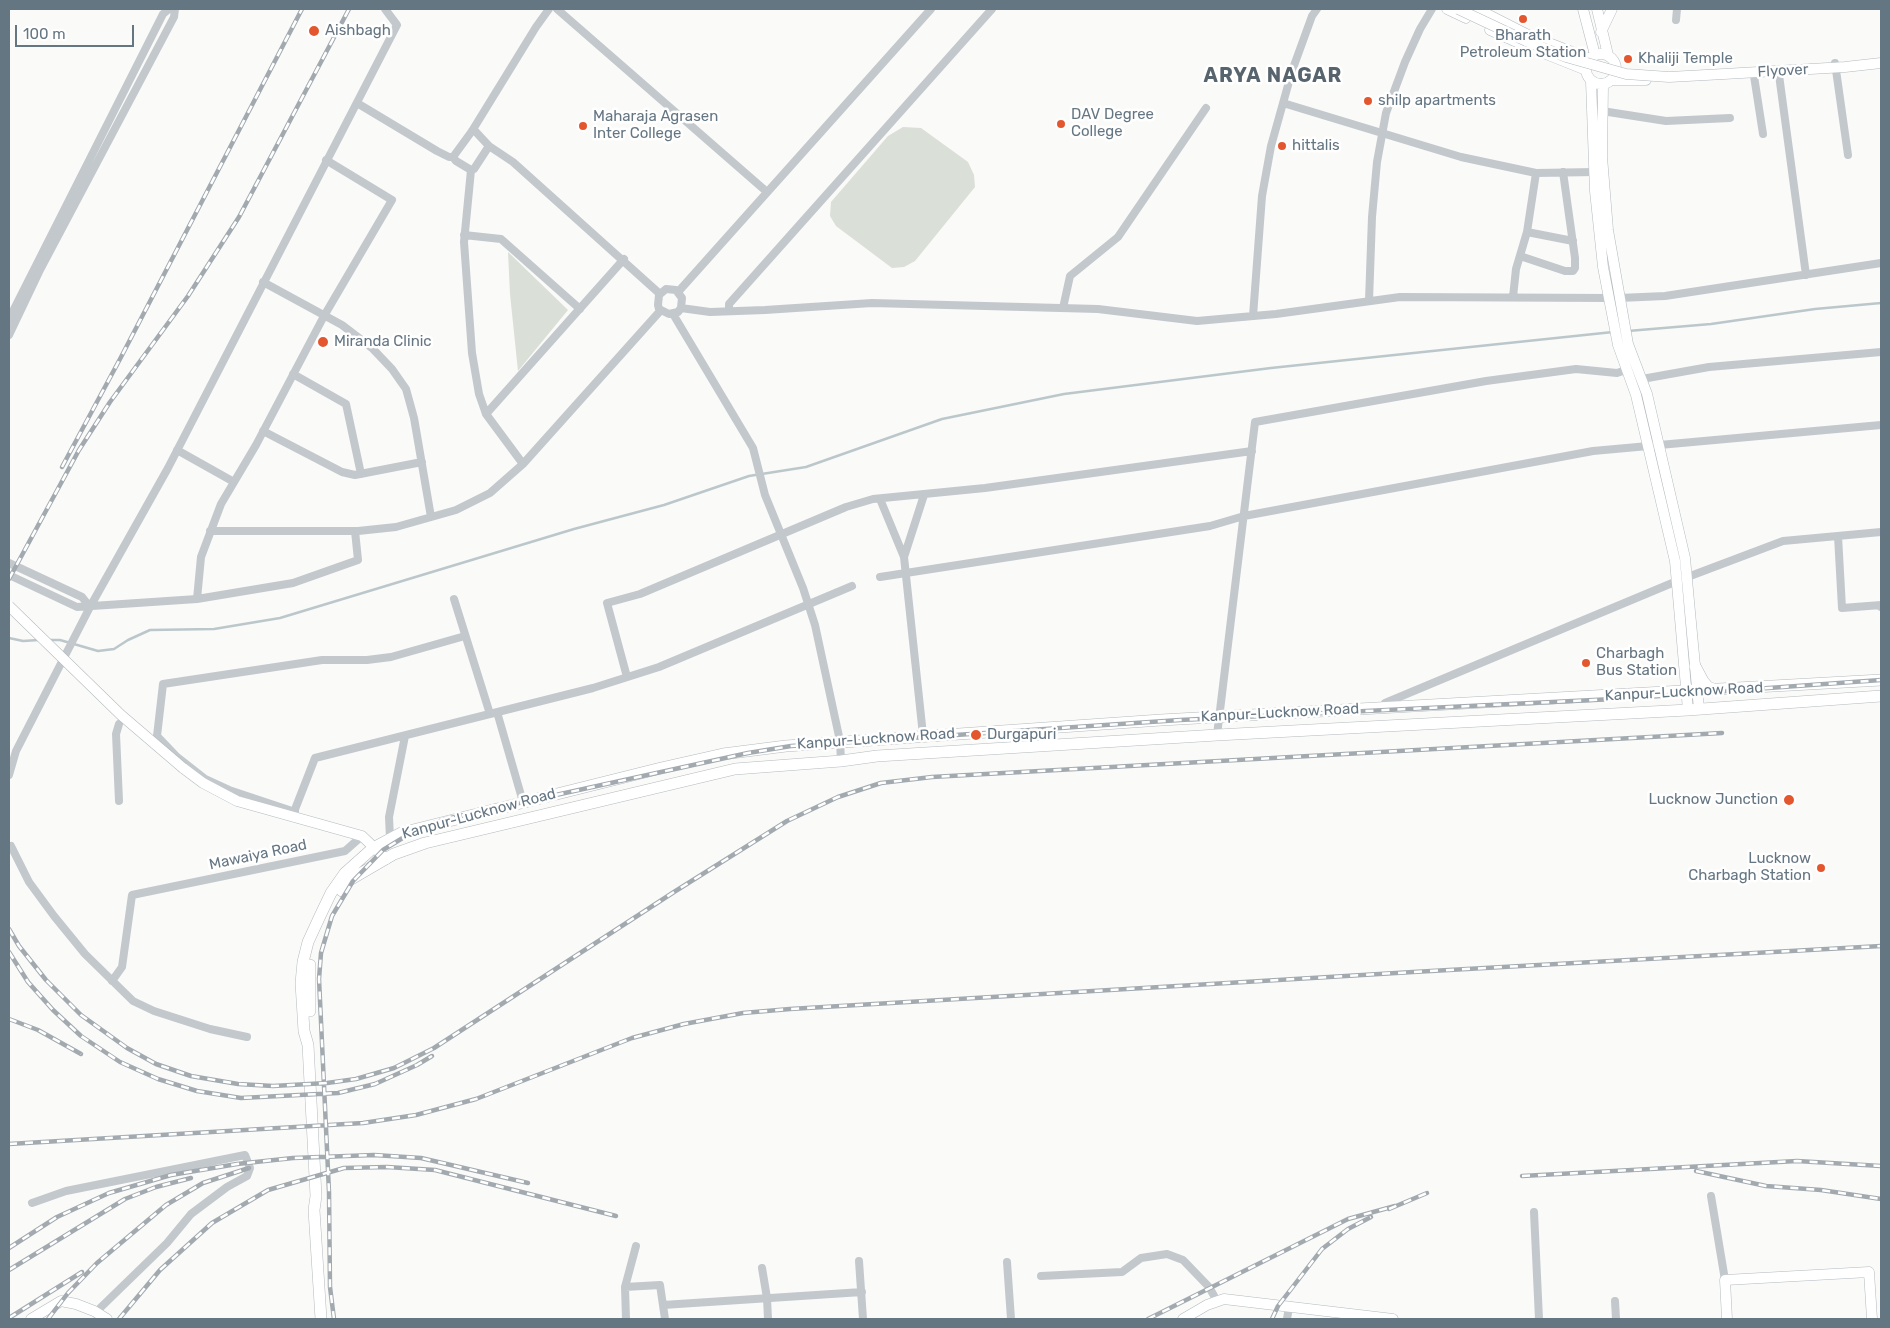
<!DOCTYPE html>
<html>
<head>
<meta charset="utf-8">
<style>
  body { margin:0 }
  #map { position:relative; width:1890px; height:1328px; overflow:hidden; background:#fafaf8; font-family:Rubik,sans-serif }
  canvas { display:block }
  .frame { position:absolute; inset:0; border:10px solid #657683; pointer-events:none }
  .scale { position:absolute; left:15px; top:25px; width:119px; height:22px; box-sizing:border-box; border:2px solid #657683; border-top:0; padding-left:6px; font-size:15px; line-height:18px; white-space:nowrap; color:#657683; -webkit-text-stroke:4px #fff; paint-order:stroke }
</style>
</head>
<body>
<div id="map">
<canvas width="1890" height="1328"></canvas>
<div class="frame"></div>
<div class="scale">100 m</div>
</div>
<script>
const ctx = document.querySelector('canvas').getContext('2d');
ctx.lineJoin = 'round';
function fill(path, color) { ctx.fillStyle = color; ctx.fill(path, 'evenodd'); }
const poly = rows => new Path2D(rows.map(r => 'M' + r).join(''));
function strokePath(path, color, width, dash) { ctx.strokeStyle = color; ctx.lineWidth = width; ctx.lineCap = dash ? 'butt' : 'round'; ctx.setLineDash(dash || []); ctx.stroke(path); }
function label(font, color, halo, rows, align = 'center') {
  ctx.font = font + ' Rubik,sans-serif'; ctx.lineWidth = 5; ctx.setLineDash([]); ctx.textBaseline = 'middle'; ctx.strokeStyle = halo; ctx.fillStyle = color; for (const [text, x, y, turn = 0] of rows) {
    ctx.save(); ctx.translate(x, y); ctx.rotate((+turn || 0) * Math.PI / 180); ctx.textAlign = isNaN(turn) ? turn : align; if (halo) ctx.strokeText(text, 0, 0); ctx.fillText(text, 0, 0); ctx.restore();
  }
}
fill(poly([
  [903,127,921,128,968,162,974,175,975,187,915,261,904,267,892,268,836,226,830,216,831,202,888,136],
  [508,252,568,310,518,371,510,294]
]), '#dadfd7');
strokePath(poly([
  [1628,331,1711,324,1815,309,1881,303],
  [9,638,23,641,39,640],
  [50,640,60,640,98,651,114,649,128,640,150,630,214,629,280,618,574,529,664,505,749,476,806,467,942,419,1064,394,1271,368,1613,332]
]), '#bbc7cb', 2.5);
const secondary = poly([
  [1447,9,1466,18],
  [1477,9,1528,35,1590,59],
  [1583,9,1595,55],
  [1597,9,1608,55],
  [1490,30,1521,44,1586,70],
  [1601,32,1612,9],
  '1586 69a15 15 0 1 1 30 0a15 15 0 1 1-30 0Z',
  [1613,80,1646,80],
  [1591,81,1595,191,1603,267,1618,345,1636,395,1675,561,1688,710],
  [1603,85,1602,157,1608,230,1628,344,1647,394,1685,558,1699,709],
  [183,768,203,783,237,801,362,836,386,859],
  [31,1319,61,1301,76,1304,94,1311,107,1319],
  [1183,1319,1207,1305,1224,1299,1393,1319],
  [1727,1319,1725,1280,1869,1272,1872,1319]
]);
const primary = poly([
  [1695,666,1703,681,1708,687,1716,690],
  [342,891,346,882,394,854,425,843,735,769,841,761,877,756,1217,735,1688,710,1881,696],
  [310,965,310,1011],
  [321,1319,314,1210,316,1196,308,1045,304,1031,301,983,303,962,308,942,320,916,331,893,345,873,373,848,401,833,661,768,723,754,786,746,1161,720,1881,680]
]);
strokePath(secondary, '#b3babf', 11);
strokePath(primary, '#b5babe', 12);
strokePath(poly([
  [557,9,767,192],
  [1676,20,1677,9],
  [1835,63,1848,155],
  [1779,75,1806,275],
  [1754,76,1763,134],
  [357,103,437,151,449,157,453,157,456,161,471,170],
  [1283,103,1461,157,1536,173,1595,172],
  [1602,111,1666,121,1730,118],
  [472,131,475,131,489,146,513,162,660,294],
  [489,146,474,169,471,170,464,242,472,353,479,394,486,414,523,464],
  [453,157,472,131,536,27,549,9],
  [1527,232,1573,241],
  [464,235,501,239,580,309],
  [1520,256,1565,271,1573,271,1575,268,1575,258,1563,172],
  [263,282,342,325,372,348,392,369,406,389,414,418,431,517],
  [678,292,931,9],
  [1513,297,1516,269,1527,232,1536,173],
  [1619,298,1665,296,1881,263],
  [1369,301,1372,217,1377,162,1386,113,1405,62,1420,29,1432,9],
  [681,308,682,298,676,290,666,289,659,295,658,305,659,309,669,314,678,312,681,308,710,312,765,310,872,303,1098,309,1197,321,1276,314,1400,297,1609,298],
  [1063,308,1070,276,1118,237,1206,108],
  [729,311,729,304,992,9],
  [673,314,753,448,765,495,803,588,815,625,840,741,841,761],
  [1253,316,1262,196,1271,146,1292,71,1312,16,1317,9],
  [9,319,163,14,169,9],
  [9,335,39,272,174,17,175,9],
  [293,374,346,404,361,474],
  [1642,379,1709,367,1881,352],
  [486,414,624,259],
  [263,431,342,472,355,475,422,462],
  [177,450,234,482],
  [880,499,904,557,923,735],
  [210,531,358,531,396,527,456,510,490,493,523,464,661,310],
  [1838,536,1842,608,1881,605,1881,607],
  [904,557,924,495],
  [9,563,82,597,90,607],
  [9,575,77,607,197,599,293,583,358,560,355,531],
  [880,577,1210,526,1244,516,1593,451,1881,425],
  [197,599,201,557,221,504,256,445,324,316,392,200,326,160],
  [454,599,490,714],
  [627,677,607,603,640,594,846,507,873,499,985,488,1252,451],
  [1384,707,1385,703,1677,581,1783,541,1881,532],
  [497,712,523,802],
  [119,724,116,734,119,801],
  [1217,735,1255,422,1486,381,1576,369,1617,373,1626,370],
  [9,775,16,751,90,607,168,468,397,25,385,9],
  [295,812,229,790,205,779,177,757,157,736,163,684,322,660,367,660,391,657,465,636],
  [292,817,315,758,593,688,659,667,852,586],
  [390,838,389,817,405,736],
  [11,846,29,882,54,916,85,954,133,1001,154,1011,210,1029,247,1037],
  [112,981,122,967,132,895,345,851,362,836],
  [1711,1196,1725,1280],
  [32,1203,66,1191,245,1155,250,1168,247,1176,227,1187,191,1214,167,1243,96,1312],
  [1534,1212,1539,1319],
  [859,1261,863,1319],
  [1007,1262,1011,1319],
  [762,1268,767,1298,768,1319],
  [1041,1276,1122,1272,1141,1258,1167,1254,1183,1260,1209,1287,1217,1301],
  [625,1287,660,1285,665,1319],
  [1615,1301,1616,1319],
  [663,1305,862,1292],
  [626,1319,625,1287,636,1246],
  [1287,1319,1289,1307]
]), '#c3c8cc', 8);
strokePath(secondary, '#fff', 10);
strokePath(primary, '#fff', 11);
const rail = poly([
  [62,467,120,359,302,9],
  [9,579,79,450,110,402,188,296,239,217,349,9],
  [9,929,19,946,46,980,81,1015,127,1048,156,1064,191,1076,238,1084,273,1086,327,1083,356,1079,394,1068,434,1048,674,892,787,821,838,797,881,783,932,777,1722,733],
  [9,952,28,982,53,1010,81,1036,120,1062,158,1079,197,1091,241,1098,338,1093,375,1084,417,1065,432,1056],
  [9,1019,38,1030,81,1054],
  [9,1144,363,1123,416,1115,476,1099,632,1038,684,1024,743,1013,790,1009,1413,972,1881,946],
  [1696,1171,1766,1186,1821,1190,1881,1199],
  [1522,1176,1797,1161,1881,1166],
  [1389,1209,1427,1193],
  [9,1248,57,1217,109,1193,171,1175,237,1164,293,1158,374,1155,421,1158,528,1183],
  [9,1270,125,1199,156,1187,191,1178],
  [9,1318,82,1272],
  [48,1319,68,1293,97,1263,166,1205,203,1183,249,1168],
  [119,1319,160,1270,212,1223,268,1190,344,1168,387,1167,435,1170,616,1216],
  [334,1319,330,1287,329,1192,319,979,321,953,332,916,353,881,383,850,419,828,446,819,748,753,791,746,1180,720,1614,699,1881,680],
  [1148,1319,1348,1219,1395,1206],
  [1272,1319,1278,1306,1322,1249,1348,1229,1371,1217]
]);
strokePath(rail, '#a2aab0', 4.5);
strokePath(rail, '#fff', 2.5, [8]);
const secondaryBridge = poly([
  [1458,9,1526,41,1566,57,1626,74,1669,77,1724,74,1845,67,1881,63],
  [9,606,121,715,183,768]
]);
strokePath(secondaryBridge, '#b3babf', 11, []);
strokePath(secondaryBridge, '#fff', 10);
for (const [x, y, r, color] of [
  [1523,19,5,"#e4572e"],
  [314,31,6,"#e4572e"],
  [1628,59,5,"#e4572e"],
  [1368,101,5,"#e4572e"],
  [1061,124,5,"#e4572e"],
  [583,126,5,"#e4572e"],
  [1282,146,5,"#e4572e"],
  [323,342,6,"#e4572e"],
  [1586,663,5,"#e4572e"],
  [976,735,6,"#e4572e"],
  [1789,800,6,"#e4572e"],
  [1821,868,5,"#e4572e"]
]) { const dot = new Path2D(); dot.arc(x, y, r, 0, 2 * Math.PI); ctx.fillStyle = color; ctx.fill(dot); strokePath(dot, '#fff', 2); }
label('15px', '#657683', '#fff', [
  ["Aishbagh",325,31],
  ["Bharath",1523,36,"center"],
  ["Petroleum Station",1523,53,"center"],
  ["Khaliji Temple",1638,59],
  ["shilp apartments",1378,101],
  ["DAV Degree",1071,115],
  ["College",1071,132],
  ["Maharaja Agrasen",593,117],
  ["Inter College",593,134],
  ["hittalis",1292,146],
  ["Miranda Clinic",334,342],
  ["Charbagh",1596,654],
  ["Bus Station",1596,671],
  ["Durgapuri",987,735],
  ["Lucknow Junction",1778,800,"right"],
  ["Lucknow",1811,859,"right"],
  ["Charbagh Station",1811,876,"right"]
], 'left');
label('15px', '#657683', '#fff', [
  ["Flyover",1783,71,-3],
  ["Kanpur-Lucknow Road",1684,692,-3],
  ["Kanpur-Lucknow Road",1280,713,-3],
  ["Kanpur-Lucknow Road",876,739,-4],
  ["Kanpur-Lucknow Road",479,814,-15],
  ["Mawaiya Road",258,855,-12]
]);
ctx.letterSpacing = '1px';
label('bold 20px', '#57646e', '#fff', [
  ["ARYA NAGAR",1273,76]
]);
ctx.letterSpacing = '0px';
</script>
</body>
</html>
